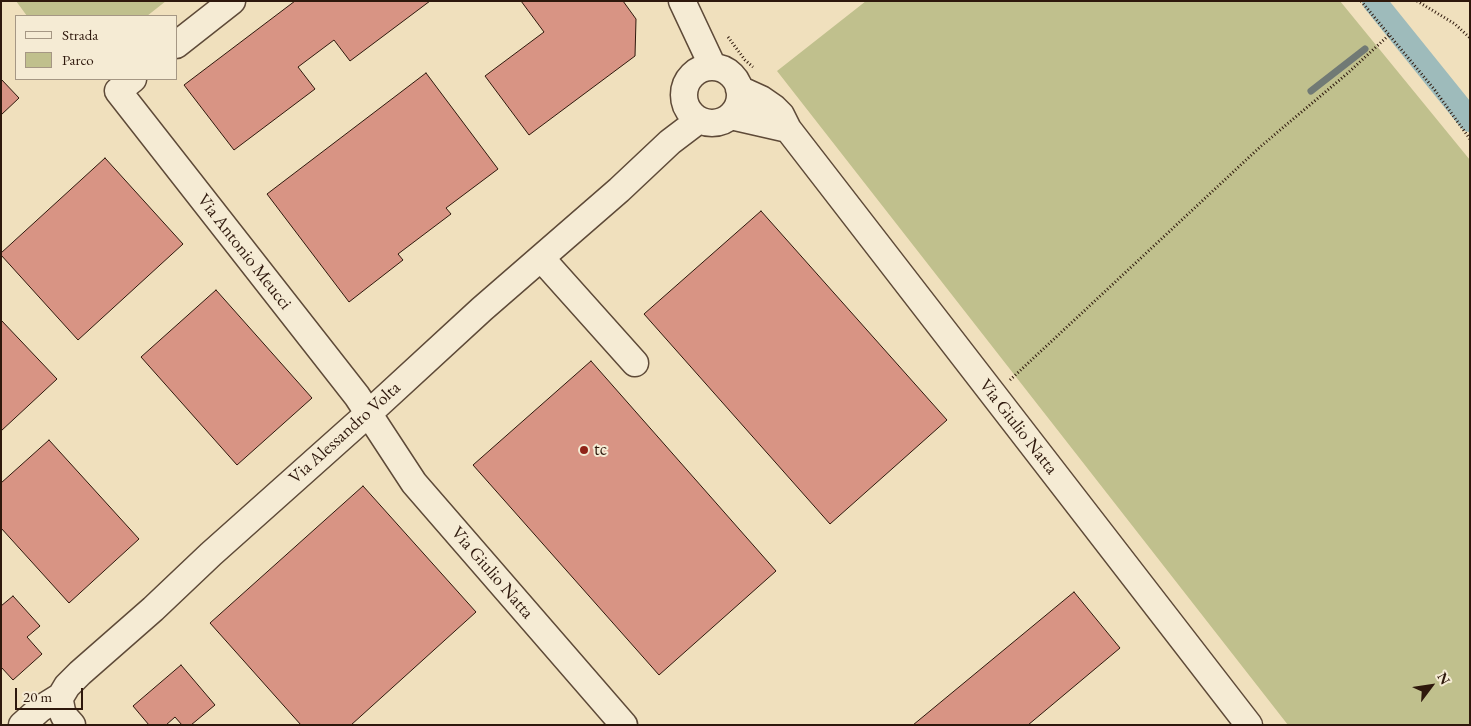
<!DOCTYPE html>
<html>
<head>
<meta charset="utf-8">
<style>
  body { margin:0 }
  #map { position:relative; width:1471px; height:726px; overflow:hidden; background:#f0e0bd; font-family:"EB Garamond",serif }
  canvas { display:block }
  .frame { position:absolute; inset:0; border:2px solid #2e180c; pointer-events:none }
  .legend { position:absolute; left:15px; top:15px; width:162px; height:65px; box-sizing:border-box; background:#f5ebd4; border:1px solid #a59784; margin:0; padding:6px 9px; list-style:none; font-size:15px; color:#2e180c }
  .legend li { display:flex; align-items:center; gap:10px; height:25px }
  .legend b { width:25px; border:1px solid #a59784 }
  .north { position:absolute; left:1406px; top:661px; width:50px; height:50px; -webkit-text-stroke:4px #f5ebd4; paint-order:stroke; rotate:59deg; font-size:14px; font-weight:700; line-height:20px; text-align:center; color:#2e180c }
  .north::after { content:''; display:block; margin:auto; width:18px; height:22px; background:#2e180c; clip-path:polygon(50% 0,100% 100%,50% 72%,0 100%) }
  .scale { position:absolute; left:15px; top:688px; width:68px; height:22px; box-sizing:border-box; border:2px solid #2e180c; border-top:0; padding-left:6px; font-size:15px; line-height:18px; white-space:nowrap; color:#2e180c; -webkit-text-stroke:4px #f5ebd4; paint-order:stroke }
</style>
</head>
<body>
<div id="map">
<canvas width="1471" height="726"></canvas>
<div class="frame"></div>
<ul class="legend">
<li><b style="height:6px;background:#f5ebd4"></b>Strada</li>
<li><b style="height:14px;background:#c0c08d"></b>Parco</li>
</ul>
<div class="north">N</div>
<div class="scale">20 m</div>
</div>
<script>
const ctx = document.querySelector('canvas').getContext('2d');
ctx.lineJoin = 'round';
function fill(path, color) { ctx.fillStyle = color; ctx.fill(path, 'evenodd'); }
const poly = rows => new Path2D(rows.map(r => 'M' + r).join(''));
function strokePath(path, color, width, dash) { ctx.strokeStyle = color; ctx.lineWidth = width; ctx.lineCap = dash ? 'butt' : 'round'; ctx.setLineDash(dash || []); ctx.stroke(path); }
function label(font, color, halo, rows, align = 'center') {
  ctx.font = font + ' "EB Garamond",serif'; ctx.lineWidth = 4; ctx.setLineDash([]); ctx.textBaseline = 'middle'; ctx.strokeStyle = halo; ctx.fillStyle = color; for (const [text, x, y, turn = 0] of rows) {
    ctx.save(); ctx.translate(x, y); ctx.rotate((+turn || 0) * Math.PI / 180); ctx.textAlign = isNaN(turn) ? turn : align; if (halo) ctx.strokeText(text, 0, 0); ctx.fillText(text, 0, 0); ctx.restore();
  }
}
fill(poly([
  [16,1,166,1,147,16,27,16],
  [866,1,1340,1,1470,160,1470,725,1288,725,777,71]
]), '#c0c08d');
strokePath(poly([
  [1311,91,1365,49]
]), '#717a75', 7);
strokePath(poly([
  [1374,1,1470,120]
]), '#9ebbbb', 24);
const building = poly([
  [295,1,430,1,350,61,334,40,298,67,315,89,234,150,184,85,295,1],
  [521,1,623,1,636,19,635,56,529,135,485,76,544,32,521,1],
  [426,73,498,169,446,208,451,214,398,254,403,260,349,302,267,194,426,73],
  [1,79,19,98,1,115,1,79],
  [105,158,183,244,78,340,1,255,1,253,105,158],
  [761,211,947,420,830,524,644,314,761,211],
  [216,290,312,398,237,465,141,357,216,290],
  [1,320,57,379,1,431,1,320],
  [591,361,776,571,659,675,473,465,591,361],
  [49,440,139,539,69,603,1,528,1,483,49,440],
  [363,486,476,612,351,725,301,725,210,623,363,486],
  [1074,592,1120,648,1028,725,913,725,1074,592],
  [13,596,40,626,27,637,42,654,13,680,1,667,1,606,13,596],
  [181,665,215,705,191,725,182,725,175,717,166,725,149,725,133,706,181,665]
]);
fill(building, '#d89484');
strokePath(building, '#2e180c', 1);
const minor = poly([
  [682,1,713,67],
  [176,45,232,1],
  '684 95a28 28 0 1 1 56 0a28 28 0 1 1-56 0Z',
  [133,79,118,91,357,396,414,483,624,725],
  [739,89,761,99,774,108,781,115,788,129,1249,725],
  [731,116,788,129],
  [541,258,635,363],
  [61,696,60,701,62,711,64,716,72,725],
  [22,725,40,709,61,696,67,686,80,673,153,609,211,554,369,413,482,309,619,190,670,142,699,120]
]);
strokePath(minor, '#5e4a38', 29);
strokePath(poly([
  [1361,1,1434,89,1470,139],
  [1417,1,1455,24,1470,38],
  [728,37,745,60,753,67],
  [1010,380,1260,147,1349,72,1389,35]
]), '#2e180c', 3, [1, 2.5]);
strokePath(minor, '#f5ebd4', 26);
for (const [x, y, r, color] of [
  [584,450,5,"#8f2418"]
]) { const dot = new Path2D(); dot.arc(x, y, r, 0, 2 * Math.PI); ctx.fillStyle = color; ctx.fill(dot); strokePath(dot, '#f5ebd4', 2); }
label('18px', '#2e180c', '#f5ebd4', [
  ["Via Antonio Meucci",244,252,52],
  ["Via Giulio Natta",1018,427,52],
  ["Via Alessandro Volta",345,433,-42],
  ["Via Giulio Natta",492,573,49]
]);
label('18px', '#2e180c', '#f5ebd4', [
  ["tc",594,450]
], 'left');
</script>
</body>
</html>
